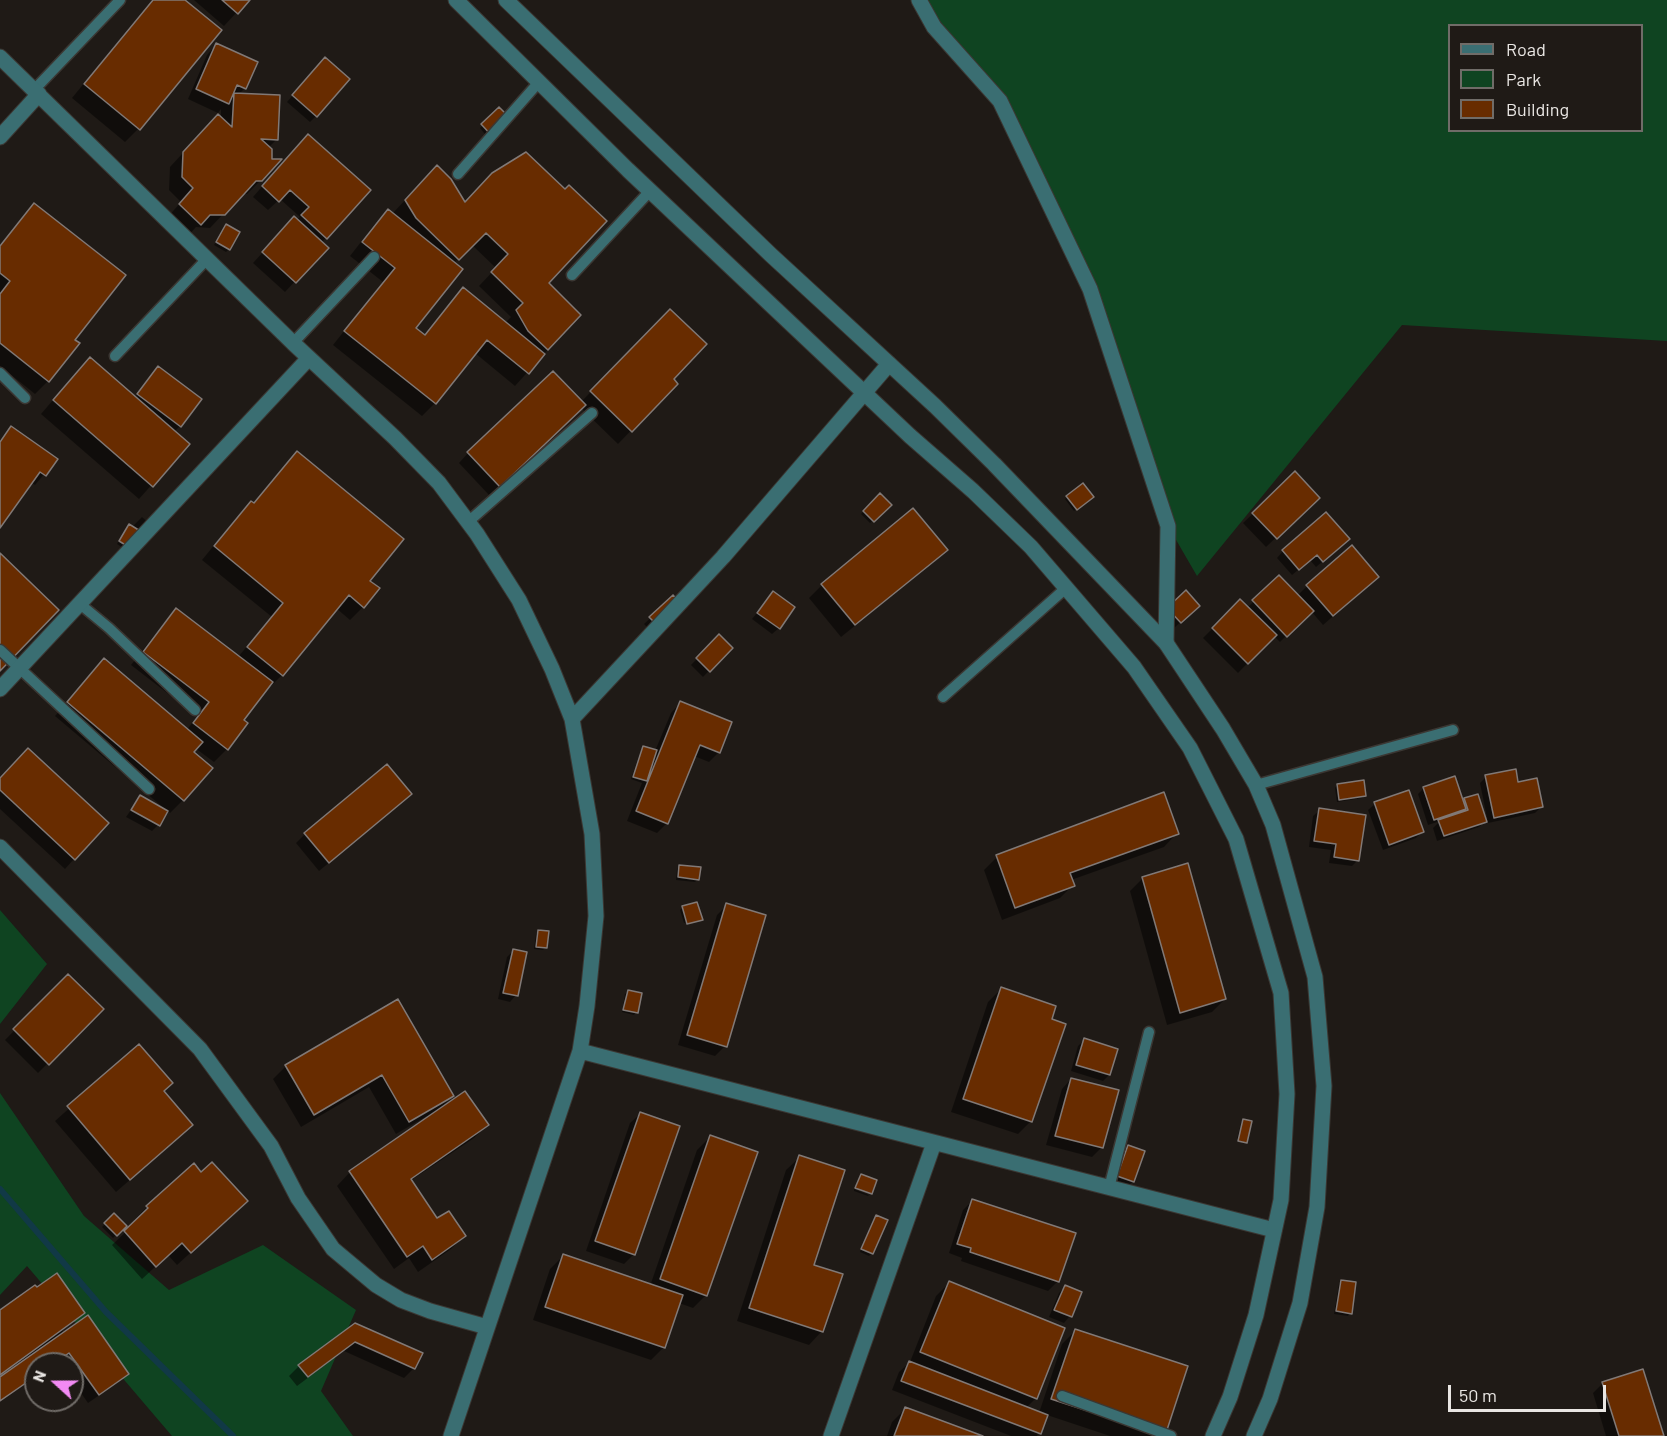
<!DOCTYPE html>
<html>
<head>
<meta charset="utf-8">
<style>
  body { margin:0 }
  #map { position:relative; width:1667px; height:1436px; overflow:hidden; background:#1f1a16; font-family:Barlow,sans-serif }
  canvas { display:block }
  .legend { position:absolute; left:1448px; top:24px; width:195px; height:108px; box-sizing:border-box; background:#1f1a16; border:2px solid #706c68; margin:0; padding:8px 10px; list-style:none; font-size:18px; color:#e9e6e3 }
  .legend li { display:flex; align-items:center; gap:12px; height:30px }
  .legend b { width:30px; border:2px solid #706c68 }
  .north { position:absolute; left:24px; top:1352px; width:60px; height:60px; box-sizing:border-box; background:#1f1a16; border:2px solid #706c68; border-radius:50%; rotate:291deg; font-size:16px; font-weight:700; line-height:24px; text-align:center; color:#e9e6e3 }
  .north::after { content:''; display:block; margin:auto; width:21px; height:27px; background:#f28af3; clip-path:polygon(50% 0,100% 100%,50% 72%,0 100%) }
  .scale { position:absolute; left:1448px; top:1385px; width:158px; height:27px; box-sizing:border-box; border:3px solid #e9e6e3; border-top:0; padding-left:8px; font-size:18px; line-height:21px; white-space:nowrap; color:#e9e6e3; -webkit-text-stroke:4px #1f1a16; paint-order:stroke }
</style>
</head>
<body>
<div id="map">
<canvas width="1667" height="1436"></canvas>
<ul class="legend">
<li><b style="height:8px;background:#3a6e72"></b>Road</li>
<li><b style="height:16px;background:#0f4421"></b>Park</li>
<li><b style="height:16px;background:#682c00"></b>Building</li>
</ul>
<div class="north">N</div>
<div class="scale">50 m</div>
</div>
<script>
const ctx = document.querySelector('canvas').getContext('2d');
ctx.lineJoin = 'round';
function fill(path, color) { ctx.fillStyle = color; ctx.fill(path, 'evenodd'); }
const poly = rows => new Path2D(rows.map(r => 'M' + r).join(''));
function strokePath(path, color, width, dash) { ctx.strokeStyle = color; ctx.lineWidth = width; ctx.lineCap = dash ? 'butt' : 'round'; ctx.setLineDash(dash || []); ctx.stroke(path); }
fill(poly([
  [919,0,1667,0,1667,341,1402,325,1197,576,1168,526,1090,289,1000,101],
  [1450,26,1642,26,1642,130,1450,130],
  [0,910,47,964,0,1024],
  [0,1093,84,1216,169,1290,263,1245,356,1310,321,1391,353,1436,172,1436,27,1266,0,1295]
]), '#0f4421');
fill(poly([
  [152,0,183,0,220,30,138,129,125,142,72,98],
  [194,0,248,0,224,26],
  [216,45,245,88,238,95,277,139,268,148,261,180,247,194,242,194,210,228,196,227,187,237,167,218,181,202,169,190,170,167,205,129,221,118,221,109,218,113,188,99,207,55],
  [319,65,316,116,310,122,287,102],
  [499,109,488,138,480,128],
  [298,145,326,238,321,243,326,248,285,292,253,263,285,228,300,217,280,199,268,210,253,197],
  [424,180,547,283,579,315,515,386,475,353,435,403,422,416,333,345,383,282,350,256,375,224,388,211,392,214],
  [472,245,496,268,479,286,511,317,505,323,464,289,424,336,414,328,454,263],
  [34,205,73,340,78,343,48,381,35,394,0,366,0,245],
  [226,226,229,249,226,252,214,245],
  [670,311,671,379,676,384,618,444,581,408,489,495,459,463,468,453,581,402],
  [158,368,180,426,174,432,188,444,139,499,41,414,77,372,135,397],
  [12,428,56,460,35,485,31,482,0,526,0,441],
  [297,453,368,581,363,607,350,620,336,608,282,675,269,688,268,687,242,720,246,723,227,749,214,762,195,748,192,752,183,800,170,813,167,810,158,825,152,831,126,817,140,797,164,810,165,809,55,716,104,660,187,730,197,716,131,665,164,623,177,610,238,657,272,617,202,560,238,516,251,503,253,504],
  [1295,474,1318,498,1266,547,1243,523],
  [880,495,890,505,870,523,861,514],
  [1067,497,1089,499,1074,511,1065,499],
  [142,517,152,526,131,553,117,544,127,528,132,527],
  [1342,545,1316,567,1310,560,1292,575,1277,558,1283,551],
  [946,550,933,563,841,637,809,598,822,585],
  [1279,577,1297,596,1307,586,1368,586,1323,625,1311,611,1280,642,1274,636,1238,673,1203,638,1240,601,1247,608],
  [773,593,779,628,772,634,752,619],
  [673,597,653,633,644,624],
  [1192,612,1174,628,1161,615],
  [719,636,731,648,703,677,691,665],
  [680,703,719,752,709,762,694,756,667,823,657,833,627,821,642,783,631,779,641,750,644,747,655,751,671,713],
  [1486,777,1517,783,1541,807,1535,813,1488,823,1480,783],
  [0,779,74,859,65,869,0,809],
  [1337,785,1365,795,1362,798,1337,802,1335,788],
  [1424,788,1462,802,1465,799,1485,821,1479,827,1437,841,1433,828,1440,821,1428,825,1418,794],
  [1408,792,1422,832,1416,838,1383,850,1368,810,1375,804],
  [400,804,319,871,296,843,305,834],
  [1320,810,1358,860,1352,866,1329,863,1331,850,1309,847,1313,816],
  [1177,833,1164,847,1071,880,1073,885,1060,898,1002,920,984,870,997,857],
  [680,866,698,879,695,882,676,880,677,869],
  [1143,878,1225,999,1212,1012,1167,1025,1130,891],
  [727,905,725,1046,715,1056,678,1045,717,915],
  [683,908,700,919,684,923,680,910],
  [539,931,545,948,543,950,534,949,536,934],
  [513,951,516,995,510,1002,498,999,507,957],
  [68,976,102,1009,38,1073,5,1040],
  [1001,989,1031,1121,1018,1134,951,1112,988,1002],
  [628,991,636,1012,634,1015,622,1012,625,994],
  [398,1001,452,1096,441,1108,487,1125,474,1138,410,1181,437,1220,464,1236,451,1249,418,1272,409,1258,394,1269,337,1186,350,1172,429,1118,427,1116,396,1134,369,1087,301,1127,273,1079,286,1066],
  [1084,1040,1109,1075,1103,1081,1071,1071,1078,1046],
  [139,1046,162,1091,178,1138,116,1192,55,1121],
  [1071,1079,1101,1148,1092,1157,1046,1145,1062,1089],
  [640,1114,634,1254,624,1264,586,1251,630,1123],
  [1243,1120,1246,1142,1237,1139,1241,1123],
  [710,1137,706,1295,693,1308,679,1303,664,1347,651,1360,533,1320,550,1269,563,1256,650,1286,697,1150],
  [1128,1147,1133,1181,1127,1187,1112,1182,1122,1153],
  [800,1157,812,1266,822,1331,809,1345,737,1321,786,1170],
  [193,1165,233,1214,177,1265,168,1255,142,1279,112,1245,136,1222,134,1220,147,1207],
  [854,1189,869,1195,868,1196,854,1191],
  [973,1200,1058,1281,1048,1291,961,1261,962,1258,949,1253,963,1210],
  [114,1215,125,1226,113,1238,102,1227],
  [876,1217,872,1253,869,1256,860,1252],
  [1342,1281,1350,1313,1348,1316,1334,1314,1339,1284],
  [949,1283,1036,1398,1026,1408,1039,1413,1062,1344,1076,1330,1163,1436,1110,1436,1047,1415,1037,1436,1011,1436,892,1390,899,1372,910,1362,936,1296],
  [1065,1287,1080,1293,1070,1316,1064,1323,1049,1317,1059,1293],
  [0,1312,83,1312,62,1331,127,1374,117,1383,88,1403,72,1380,72,1364,61,1364,59,1361,55,1364,36,1364,36,1377,0,1402],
  [355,1324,421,1354,413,1369,404,1378,344,1351,297,1386,289,1376,299,1366],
  [1603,1383,1662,1436,1606,1436,1593,1393],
  [906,1408,979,1436,887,1436,892,1422]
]), '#0007');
strokePath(poly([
  [0,1189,106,1312,233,1436]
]), '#113946', 6);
const building = poly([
  [153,0,185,0,222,30,140,130,84,84,153,0],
  [222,0,250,0,238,14,222,0],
  [216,43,258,62,246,89,237,85,229,104,196,89,216,43],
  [325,57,350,79,317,117,292,95,325,57],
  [234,93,280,95,278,140,261,139,272,149,272,159,282,159,262,181,256,181,225,215,210,215,201,225,179,204,193,188,182,177,183,152,218,114,232,127,234,93],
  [499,107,510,118,492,136,481,124,499,107],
  [308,134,371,190,327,239,301,215,309,207,290,190,279,202,262,186,308,134],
  [526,152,565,189,569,185,607,221,549,283,581,315,548,350,528,331,516,310,523,303,491,272,508,254,486,233,459,260,416,218,405,200,437,165,451,179,465,202,492,173,526,152],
  [34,203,126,275,75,340,80,343,49,382,0,343,0,294,10,281,0,273,0,246,34,203],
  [388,209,463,269,416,328,425,335,463,287,545,354,529,374,487,340,436,404,344,331,395,268,362,242,388,209],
  [294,216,329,248,296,283,262,252,294,216],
  [226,224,240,232,230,250,216,242,226,224],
  [670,309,707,344,674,379,678,384,632,432,590,391,670,309],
  [90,357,190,444,153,487,53,400,90,357],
  [158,366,202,399,181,427,137,394,158,366],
  [553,371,586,405,500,487,467,452,553,371],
  [11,426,58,459,46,476,40,472,0,528,0,442,11,426],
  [297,451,404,539,370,581,380,588,364,608,349,595,283,676,247,647,283,603,214,546,251,501,254,503,297,451],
  [1295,471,1320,498,1277,539,1252,513,1295,471],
  [1083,483,1094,497,1077,510,1066,496,1083,483],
  [880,493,892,505,874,522,863,511,880,493],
  [913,508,948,550,855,625,821,584,913,508],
  [1326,512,1350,539,1323,562,1317,555,1299,570,1282,550,1326,512],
  [129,524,145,534,135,551,119,541,129,524],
  [1352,545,1379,577,1333,616,1306,585,1352,545],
  [0,553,59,610,0,671,0,553],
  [1279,575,1314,611,1287,637,1252,600,1279,575],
  [1186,590,1200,606,1181,623,1167,608,1186,590],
  [773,591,795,607,780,629,757,613,773,591],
  [673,595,683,606,660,628,649,617,673,595],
  [1240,599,1277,635,1248,664,1212,628,1240,599],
  [176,608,273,682,244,720,248,723,228,750,193,723,209,702,143,652,176,608],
  [719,634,733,648,710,672,696,658,719,634],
  [104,658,203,742,194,752,213,768,184,801,67,702,104,658],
  [680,701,732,722,720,753,700,745,668,824,636,811,680,701],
  [643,746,657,750,647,781,633,777,643,746],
  [28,748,109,823,75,860,0,790,0,778,28,748],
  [387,764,412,794,329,863,304,833,387,764],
  [1516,769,1518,782,1537,778,1543,807,1494,818,1485,775,1516,769],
  [1455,776,1466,809,1434,820,1423,787,1455,776],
  [1364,780,1366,796,1339,800,1337,784,1364,780],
  [1409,790,1424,832,1389,845,1374,802,1409,790],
  [1164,792,1179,834,1070,873,1075,886,1015,908,996,855,1164,792],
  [1478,794,1487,822,1444,836,1438,820,1468,810,1464,798,1478,794],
  [140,795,168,811,160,826,131,810,140,795],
  [1319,808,1366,815,1359,861,1334,857,1336,844,1314,841,1319,808],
  [1188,863,1226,999,1180,1013,1142,877,1188,863],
  [679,865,701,867,699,880,678,877,679,865],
  [697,902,703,920,687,924,682,906,697,902],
  [726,903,766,915,727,1047,687,1035,726,903],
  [538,930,549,931,547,948,536,947,538,930],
  [513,949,527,952,518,996,503,993,513,949],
  [68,974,104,1009,49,1065,13,1029,68,974],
  [1001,987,1056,1006,1052,1019,1066,1024,1032,1122,963,1099,1001,987],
  [628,990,642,993,638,1013,623,1010,628,990],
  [398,999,454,1096,409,1122,382,1075,314,1115,285,1065,398,999],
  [1084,1038,1118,1049,1110,1075,1076,1065,1084,1038],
  [139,1044,173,1083,164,1091,193,1125,130,1180,67,1106,139,1044],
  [1071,1078,1119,1090,1103,1148,1055,1136,1071,1078],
  [465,1091,489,1125,411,1179,437,1218,449,1211,466,1236,432,1260,423,1246,407,1257,349,1171,465,1091],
  [640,1112,680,1126,635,1255,595,1241,640,1112],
  [1243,1119,1252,1121,1247,1143,1238,1141,1243,1119],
  [710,1135,758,1152,707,1296,660,1279,710,1135],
  [1128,1145,1145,1151,1134,1182,1117,1176,1128,1145],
  [799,1155,845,1170,814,1265,843,1274,823,1332,749,1308,799,1155],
  [212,1162,248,1201,191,1253,182,1243,156,1267,124,1231,148,1208,146,1206,194,1163,201,1172,212,1162],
  [861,1174,877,1180,872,1194,855,1188,861,1174],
  [972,1199,1076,1233,1059,1282,970,1252,971,1248,957,1244,972,1199],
  [114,1213,127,1226,117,1236,104,1223,114,1213],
  [876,1215,888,1220,873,1254,861,1249,876,1215],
  [563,1254,683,1295,665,1348,545,1307,563,1254],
  [57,1273,85,1313,0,1375,0,1310,35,1285,37,1287,57,1273],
  [1341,1280,1356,1282,1352,1314,1336,1311,1341,1280],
  [949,1281,1065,1328,1037,1399,920,1352,949,1281],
  [1065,1285,1082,1292,1072,1317,1054,1310,1065,1285],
  [88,1315,129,1374,99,1395,69,1353,53,1364,36,1364,36,1376,0,1401,0,1377,88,1315],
  [355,1323,423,1353,415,1369,355,1342,308,1377,298,1365,355,1323],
  [1075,1329,1188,1366,1165,1436,1051,1399,1075,1329],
  [909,1361,1048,1415,1041,1434,901,1381,909,1361],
  [1643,1369,1664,1436,1619,1436,1602,1382,1643,1369],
  [905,1407,983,1436,894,1436,905,1407]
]);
fill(building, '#682c00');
strokePath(building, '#817976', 1.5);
const service = poly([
  [34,90,120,0],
  [458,174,539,82],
  [572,275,650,191],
  [293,343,374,257],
  [115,356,207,259],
  [0,373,25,398],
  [468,522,592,413],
  [80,604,109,628,195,710],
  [0,650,149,789],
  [943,697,1066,588],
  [1256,785,1453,730],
  [1109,1188,1149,1032],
  [1062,1396,1171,1436]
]);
const minor = poly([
  [919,0,934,27,1000,101,1090,289,1168,526,1166,643],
  [0,57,293,343,395,438,439,483,477,534,519,600,552,669,572,719,592,834,596,916,587,1006,580,1051,451,1436],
  [0,137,39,94],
  [0,689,309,358],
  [572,719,723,557,889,364],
  [0,847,200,1049,271,1146,298,1198,333,1249,376,1285,401,1300,430,1311,487,1327],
  [580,1051,1274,1230],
  [831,1436,934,1143]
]);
const tertiary = poly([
  [456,0,628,170,910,436,973,491,1031,547,1134,667,1190,748,1236,839,1281,993,1287,1094,1281,1200,1256,1315,1230,1397,1213,1436],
  [506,0,771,255,935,406,994,464,1166,643,1223,729,1256,785,1273,825,1315,977,1324,1086,1317,1207,1300,1303,1270,1399,1254,1436]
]);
strokePath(service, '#3b3733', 13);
strokePath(minor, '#3b3733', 17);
strokePath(tertiary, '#3b3733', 17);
strokePath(service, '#3a6e72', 10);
strokePath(minor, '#3a6e72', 15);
strokePath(tertiary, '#3a6e72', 15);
</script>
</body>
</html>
